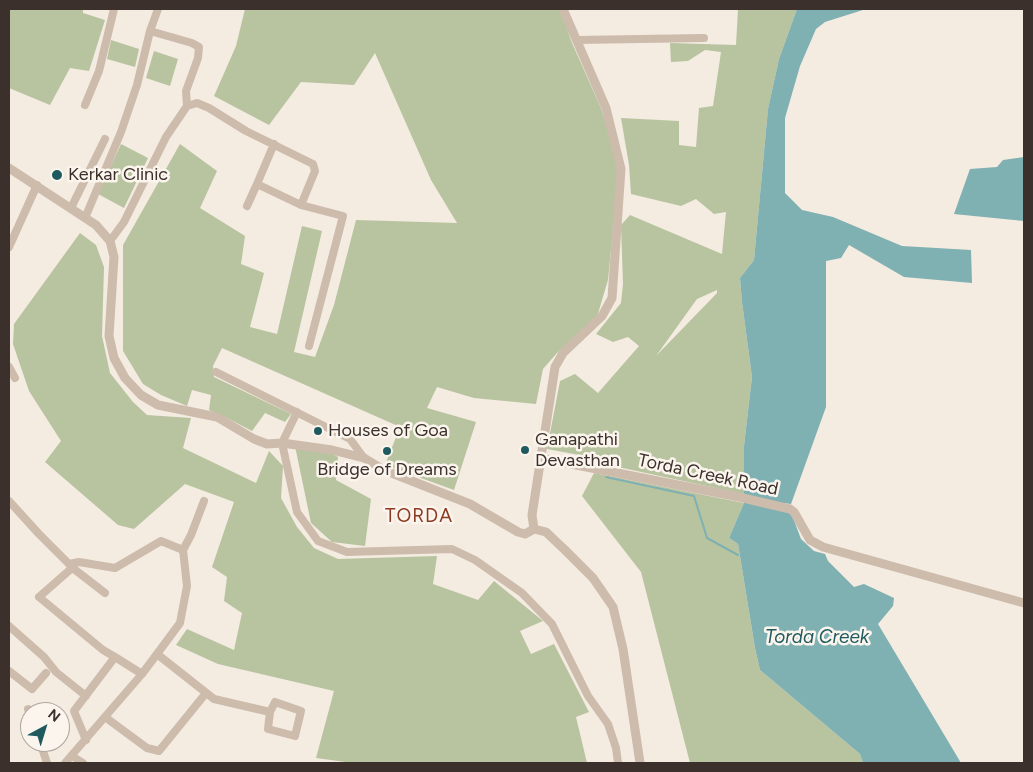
<!DOCTYPE html>
<html>
<head>
<meta charset="utf-8">
<style>
  body { margin:0 }
  #map { position:relative; width:1033px; height:772px; overflow:hidden; background:#f4ebe1; font-family:Figtree,sans-serif }
  canvas { display:block }
  .frame { position:absolute; inset:0; border:10px solid #3b302b; pointer-events:none }
  .north { position:absolute; left:20px; top:702px; width:50px; height:50px; box-sizing:border-box; background:#fbf5ee; border:1px solid #aea6a0; border-radius:50%; rotate:39deg; font-size:14px; font-weight:700; line-height:20px; text-align:center; color:#3b302b }
  .north::after { content:''; display:block; margin:auto; width:18px; height:22px; background:#1f5a5e; clip-path:polygon(50% 0,100% 100%,50% 72%,0 100%) }
</style>
</head>
<body>
<div id="map">
<canvas width="1033" height="772"></canvas>
<div class="frame"></div>
<div class="north">N</div>
</div>
<script>
const ctx = document.querySelector('canvas').getContext('2d');
ctx.lineJoin = 'round';
function fill(path, color) { ctx.fillStyle = color; ctx.fill(path, 'evenodd'); }
const poly = rows => new Path2D(rows.map(r => 'M' + r).join(''));
function strokePath(path, color, width, dash) { ctx.strokeStyle = color; ctx.lineWidth = width; ctx.lineCap = dash ? 'butt' : 'round'; ctx.setLineDash(dash || []); ctx.stroke(path); }
function label(font, color, halo, rows, align = 'center') {
  ctx.font = font + ' Figtree,sans-serif'; ctx.lineWidth = 5; ctx.setLineDash([]); ctx.textBaseline = 'middle'; ctx.strokeStyle = halo; ctx.fillStyle = color; for (const [text, x, y, turn = 0] of rows) {
    ctx.save(); ctx.translate(x, y); ctx.rotate((+turn || 0) * Math.PI / 180); ctx.textAlign = isNaN(turn) ? turn : align; if (halo) ctx.strokeText(text, 0, 0); ctx.fillText(text, 0, 0); ctx.restore();
  }
}
fill(poly([
  [9,9,83,9,83,13,105,20,89,71,70,68,50,105,9,88],
  [245,9,560,9,572,43,601,108,619,167,608,280,597,317,557,353,543,369,536,404,474,398,437,387,427,408,476,422,454,490,385,465,400,427,222,348,213,366,214,377,291,414,285,422,265,413,252,431,227,418,209,410,211,395,192,390,187,406,161,395,143,384,123,351,123,245,180,144,217,171,200,208,245,236,241,264,264,273,250,327,277,334,302,226,322,231,294,352,315,357,334,305,356,220,457,223,431,180,375,53,354,85,301,82,269,125,214,96,236,46],
  [738,9,797,9,779,59,768,109,754,260,740,278,742,302,752,377,744,446,744,494,590,461,590,457,547,449,560,381,575,374,598,393,639,346,628,337,613,342,596,334,621,303,623,284,621,225,630,215,722,254,726,212,714,214,696,199,681,206,631,194,629,165,621,118,679,121,679,145,696,147,699,108,713,106,721,52,705,50,688,61,671,62,670,43,736,45],
  [717,290,717,293,656,356,697,299],
  [111,40,139,49,135,67,107,59],
  [154,51,178,59,170,86,146,78],
  [121,144,148,158,124,208,98,194],
  [80,233,96,245,104,267,102,336,110,373,133,402,147,415,191,418,183,448,256,483,269,451,283,466,281,498,297,527,314,548,338,559,437,556,433,584,478,600,494,581,543,621,520,631,531,654,554,644,589,712,576,717,587,763,353,763,316,758,334,691,218,664,176,645,187,629,234,650,242,613,224,601,227,577,212,567,234,502,185,484,134,529,118,525,45,462,61,441,29,391,13,344,14,324],
  [295,446,331,453,338,457,336,480,371,499,365,546,332,542,311,523],
  [594,473,744,503,729,538,738,544,755,648,760,670,860,754,863,763,690,763,641,572,582,496]
]), '#b8c4a0');
fill(poly([
  [797,9,866,9,825,22,816,29,800,66,785,118,785,193,802,210,833,217,902,246,971,250,972,283,904,277,849,245,841,258,826,261,826,407,791,504,774,502,792,515,801,539,814,551,825,554,828,561,854,587,864,584,894,598,893,606,878,624,961,763,863,763,860,754,760,670,755,648,738,544,729,538,744,503,744,446,752,377,742,302,740,278,754,260,768,109,779,59],
  [1024,157,1024,221,954,214,970,169,997,167,1003,160]
]), '#7fb0b2');
strokePath(poly([
  [606,477,694,496,707,538,738,555]
]), '#7fb0b2', 2);
strokePath(poly([
  [150,31,192,43,199,47,198,58,186,91,187,106],
  [576,40,704,38],
  [85,105,99,71,114,9],
  [257,184,274,144],
  [247,206,257,184,301,205],
  [71,208,105,139],
  [85,218,121,132,137,85,150,31,158,9],
  [110,241,124,222,166,137,187,106,197,103,209,108,246,131,313,164,315,171,301,205,343,216,309,346],
  [9,247,37,185],
  [9,367,15,378],
  [216,372,350,439,364,458],
  [297,412,282,443,297,512,318,541,347,552,452,549,475,560,522,593,552,624,588,696,608,724,616,748,618,763],
  [9,501,39,534,74,569,105,593],
  [183,550,191,535,204,501],
  [69,564,79,562,115,568,161,541,183,550,187,586,180,623,157,654],
  [72,568,39,597,103,650,115,657],
  [9,626,44,657,56,672,86,696],
  [9,671,32,689,46,673],
  [275,702,301,711,295,736,268,729,270,712,275,702],
  [28,709,30,716],
  [105,717,147,748,159,751,206,693],
  [86,740,74,711,115,657,142,674],
  [40,742,47,763],
  [72,756,83,763],
  [65,763,142,674,157,654,214,699,270,712]
]), '#cdbbac', 8);
strokePath(poly([
  [9,168,96,225,110,241,114,257,109,336,114,358,125,378,141,395,158,405,217,417,254,439,267,444,282,443,332,450,364,458,384,470,470,504,518,532,525,534,534,529,546,532,565,550,593,578,613,607,623,649,640,763],
  [541,458,739,497,790,509,794,512,810,540,823,547,1024,603],
  [534,529,532,515,555,367,563,353,602,316,612,298,621,169,606,108,563,9]
]), '#cdbbac', 9);
for (const [x, y, r, color] of [
  [57,175,6,"#1f5a5e"],
  [318,431,5,"#1f5a5e"],
  [525,450,5,"#1f5a5e"],
  [387,451,5,"#1f5a5e"]
]) { const dot = new Path2D(); dot.arc(x, y, r, 0, 2 * Math.PI); ctx.fillStyle = color; ctx.fill(dot); strokePath(dot, '#fbf5ee', 2); }
label('18px', '#3b302b', '#fbf5ee', [
  ["Kerkar Clinic",68,175],
  ["Houses of Goa",328,431],
  ["Ganapathi",535,440],
  ["Devasthan",535,461],
  ["Bridge of Dreams",387,470,"center"]
], 'left');
label('18px', '#3b302b', '#fbf5ee', [
  ["Torda Creek Road",708,475,12]
]);
ctx.letterSpacing = '1px';
label('19px', '#8c3b22', '#fbf5ee', [
  ["TORDA",419,516]
]);
ctx.letterSpacing = '0px';
label('italic 19px', '#1f5a5e', '#fbf5ee', [
  ["Torda Creek",817,637]
]);
</script>
</body>
</html>
